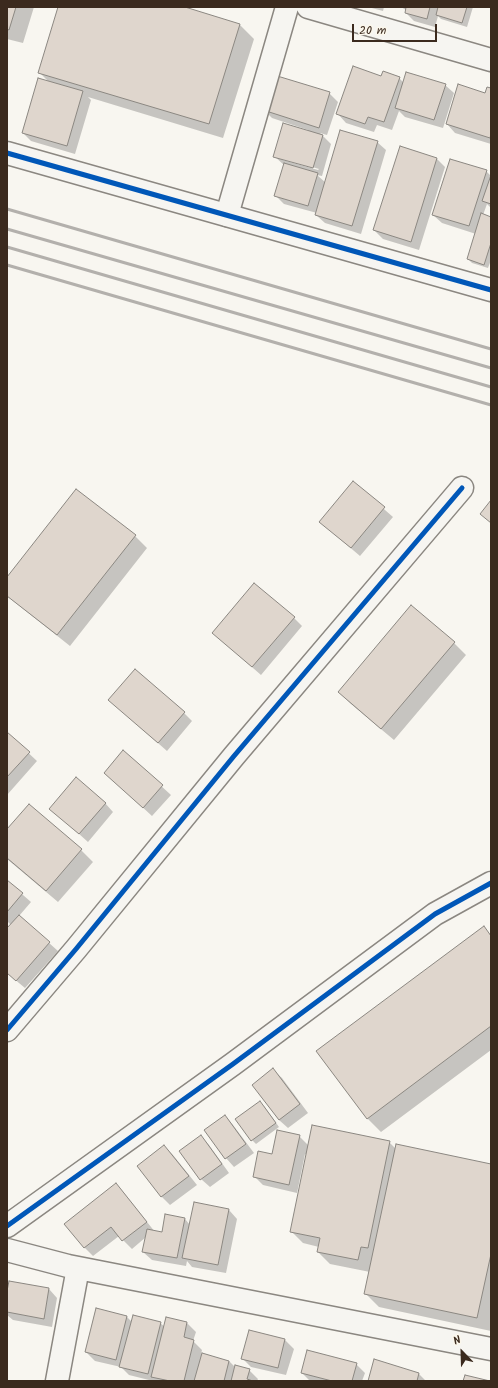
<!DOCTYPE html>
<html>
<head>
<meta charset="utf-8">
<style>
  body { margin:0 }
  #map { position:relative; width:498px; height:1388px; overflow:hidden; background:#f8f6f0; font-family:Kalam,sans-serif }
  canvas { display:block }
  .frame { position:absolute; inset:0; border:8px solid #3b2a1e; pointer-events:none }
  .north { position:absolute; left:442px; top:1332px; width:40px; height:40px; -webkit-text-stroke:3px #fbf7ec; paint-order:stroke; rotate:337deg; font-size:11px; font-weight:700; line-height:16px; text-align:center; color:#3b2a1e }
  .north::after { content:''; display:block; margin:auto; width:14px; height:18px; background:#3b2a1e; clip-path:polygon(50% 0,100% 100%,50% 72%,0 100%) }
  .scale { position:absolute; left:352px; top:24px; width:85px; height:18px; box-sizing:border-box; border:2px solid #3b2a1e; border-top:0; padding-left:5px; font-size:12px; line-height:14px; white-space:nowrap; color:#3b2a1e; -webkit-text-stroke:3px #fbf7ec; paint-order:stroke }
</style>
</head>
<body>
<div id="map">
<canvas width="498" height="1388"></canvas>
<div class="frame"></div>
<div class="north">N</div>
<div class="scale">20 m</div>
</div>
<script>
const ctx = document.querySelector('canvas').getContext('2d');
ctx.lineJoin = 'round';
function fill(path, color) { ctx.fillStyle = color; ctx.fill(path, 'evenodd'); }
const poly = rows => new Path2D(rows.map(r => 'M' + r).join(''));
function strokePath(path, color, width, dash) { ctx.strokeStyle = color; ctx.lineWidth = width; ctx.lineCap = dash ? 'butt' : 'round'; ctx.setLineDash(dash || []); ctx.stroke(path); }
fill(poly([
  [7,7,34,7,23,43,7,39],
  [60,7,182,7,240,25,254,39,223,138,88,97,91,100,75,154,31,141,23,133,49,82,39,72],
  [368,7,384,7,383,11],
  [401,7,473,7,467,27,441,19,438,16,435,27,414,21,406,13,406,10],
  [381,77,399,78,404,83,445,85,454,93,443,128,405,117,399,111,392,130,377,125,374,132,346,123,338,114],
  [491,89,491,144,455,133,447,124],
  [329,93,338,102,327,135,320,133,331,144,322,176,317,175,326,183,377,142,386,150,361,234,325,223,316,215,317,213,284,204,275,195,284,165,274,156,308,131,308,130,272,118,264,110],
  [283,158,319,169,318,170,283,160],
  [400,148,437,159,445,167,419,250,383,239,374,230],
  [486,171,491,176,491,208,487,204,483,215,491,218,491,260,488,268,472,263,468,259,476,234,442,223,433,215],
  [353,482,393,517,360,556,320,522],
  [77,490,135,536,147,548,70,646,7,596,7,579],
  [294,618,302,626,261,675,213,633],
  [454,643,466,655,394,740,351,704,339,692],
  [118,708,184,713,192,721,167,751],
  [7,733,37,761,7,795],
  [124,752,171,795,152,816,114,781],
  [105,803,113,812,88,842,50,808],
  [7,830,81,850,93,862,58,902,7,859],
  [7,881,31,902,19,916,58,951,25,988,7,973,7,930,11,925,7,921],
  [484,927,491,935,491,1050,381,1132,367,1118],
  [273,1070,282,1078,308,1113,288,1128,279,1120,253,1085],
  [264,1106,279,1127,256,1144,252,1140],
  [225,1116,233,1125,254,1153,234,1167,226,1158],
  [299,1136,309,1146,389,1142,396,1149,491,1165,491,1331,379,1307,365,1293,370,1272,330,1264,318,1252,319,1247,303,1243,292,1232,307,1155,305,1154,297,1193,263,1185,254,1176,273,1155],
  [201,1137,209,1145,229,1173,210,1187,201,1179],
  [164,1146,173,1155,197,1185,170,1205,162,1197,138,1166],
  [116,1184,124,1193,155,1232,162,1233,185,1219,190,1225,229,1210,237,1219,226,1273,192,1267,187,1261,186,1266,152,1260,143,1252,146,1237,132,1249,119,1236,93,1256,85,1248,66,1224],
  [10,1282,49,1289,57,1298,52,1327,13,1320,7,1315,7,1296],
  [97,1309,127,1317,132,1322,160,1323,165,1327,167,1318,187,1323,196,1332,193,1341,202,1350,201,1354,229,1361,236,1368,249,1370,258,1379,257,1381,153,1381,129,1375,121,1367,95,1361,86,1352],
  [250,1331,285,1340,294,1349,286,1375,251,1367,242,1358],
  [375,1361,419,1374,426,1381,369,1381],
  [356,1364,365,1373,362,1381,310,1381,302,1373]
]), '#0003');
const building = poly([
  [7,7,16,7,9,30,7,29,7,7],
  [58,7,185,7,240,24,209,124,38,73,58,7],
  [406,7,430,7,427,19,405,13,406,7],
  [438,7,467,7,462,23,436,15,438,7],
  [353,66,381,76,383,71,400,77,384,122,368,117,365,124,336,114,353,66],
  [406,72,446,84,434,120,395,108,406,72],
  [274,75,330,92,319,128,263,110,274,75],
  [38,78,83,91,67,146,22,133,38,78],
  [458,84,485,93,487,87,491,88,491,134,490,138,446,124,458,84],
  [283,123,323,135,313,168,273,157,283,123],
  [340,130,378,141,352,226,315,215,340,130],
  [400,146,437,158,411,242,373,230,400,146],
  [450,159,487,170,469,226,432,215,450,159],
  [284,163,318,173,308,206,274,196,284,163],
  [491,175,491,204,482,201,491,175],
  [481,213,491,217,491,243,484,265,467,259,481,213],
  [353,481,385,507,351,548,319,522,353,481],
  [76,489,136,535,57,635,7,596,7,577,76,489],
  [491,500,491,523,480,514,491,500],
  [254,583,295,617,252,667,212,633,254,583],
  [411,605,455,642,381,729,338,692,411,605],
  [135,669,185,712,158,743,108,700,135,669],
  [7,732,30,752,7,777,7,732],
  [123,750,163,785,143,808,104,773,123,750],
  [76,777,106,803,79,834,49,809,76,777],
  [29,804,82,849,46,891,7,858,7,829,29,804],
  [7,880,23,893,7,912,7,880],
  [19,915,50,942,16,981,7,973,7,928,19,915],
  [484,926,491,936,491,1026,367,1119,316,1051,484,926],
  [273,1068,300,1104,279,1120,252,1085,273,1068],
  [260,1101,276,1123,251,1141,235,1119,260,1101],
  [225,1115,246,1144,225,1159,204,1130,225,1115],
  [312,1125,390,1141,368,1248,361,1247,358,1260,317,1252,320,1238,290,1232,312,1125],
  [277,1130,300,1135,289,1185,253,1177,258,1151,272,1154,277,1130],
  [201,1135,222,1164,200,1180,179,1151,201,1135],
  [396,1144,491,1164,491,1254,477,1318,364,1294,396,1144],
  [164,1145,189,1176,161,1197,137,1166,164,1145],
  [116,1183,147,1222,122,1241,111,1227,84,1248,64,1224,116,1183],
  [194,1202,229,1209,218,1265,182,1258,194,1202],
  [165,1214,185,1218,177,1258,142,1252,147,1229,162,1232,165,1214],
  [9,1281,49,1288,44,1319,7,1312,7,1291,9,1281],
  [96,1308,127,1316,116,1360,85,1352,96,1308],
  [133,1315,161,1322,148,1374,119,1367,133,1315],
  [166,1317,187,1322,184,1337,194,1340,184,1381,170,1381,151,1377,166,1317],
  [249,1330,285,1339,278,1368,241,1359,249,1330],
  [307,1350,357,1363,352,1381,332,1381,301,1373,307,1350],
  [202,1353,229,1361,224,1381,194,1381,202,1353],
  [374,1359,419,1373,417,1381,368,1381,374,1359],
  [235,1365,250,1369,247,1379,253,1381,231,1381,235,1365],
  [465,1375,490,1381,463,1381,465,1375]
]);
fill(building, '#dfd6cd');
strokePath(building, '#8b8781', 1);
const street = poly([
  [308,7,491,60],
  [227,215,287,7],
  [7,1030,76,949,234,756,462,488],
  [7,1226,233,1064,435,914,491,883],
  [7,1250,68,1266,491,1349],
  [57,1381,78,1268]
]);
const secondary = poly([
  [7,153,491,290]
]);
strokePath(street, '#8b8781', 25);
strokePath(secondary, '#8b8781', 25);
strokePath(street, '#f6f5f1', 22);
strokePath(secondary, '#f6f5f1', 22);
strokePath(poly([
  [7,209,491,349],
  [7,229,491,368],
  [7,247,491,387],
  [7,265,491,405]
]), '#b3b0ac', 3);
strokePath(poly([
  [7,153,491,290],
  [7,1030,76,949,234,756,462,488],
  [7,1226,233,1064,435,914,491,883]
]), '#0057b8', 5);
</script>
</body>
</html>
